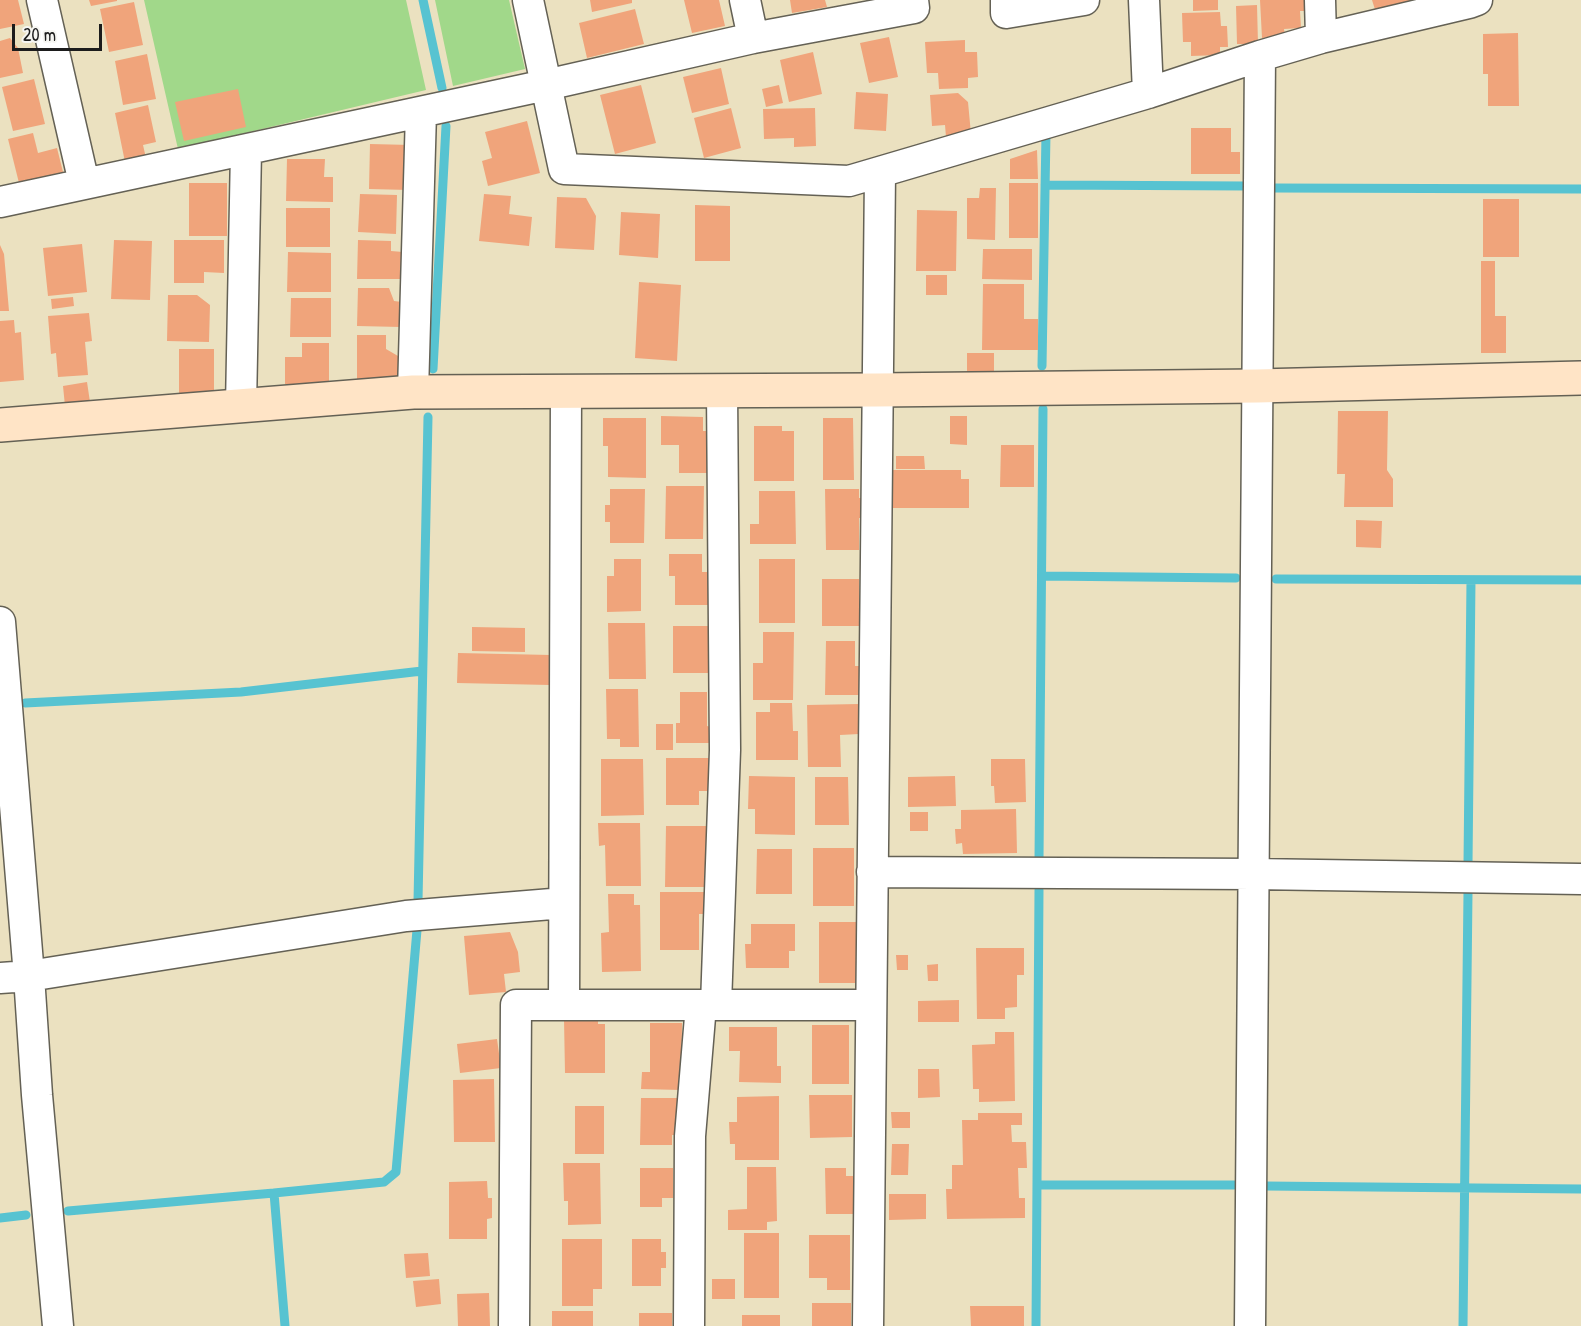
<!DOCTYPE html>
<html>
<head>
<meta charset="utf-8">
<style>
  body { margin:0 }
  #map { position:relative; width:1581px; height:1326px; overflow:hidden; background:#ebe1c0; font-family:"Patrick Hand",sans-serif }
  canvas { display:block }
  .scale { position:absolute; left:12px; top:24px; width:90px; height:27px; box-sizing:border-box; border:3px solid #1c1c1c; border-top:0; padding-left:8px; font-size:18px; line-height:21px; white-space:nowrap; color:#1c1c1c; -webkit-text-stroke:4px #f6f6f2; paint-order:stroke }
</style>
</head>
<body>
<div id="map">
<canvas width="1581" height="1326"></canvas>
<div class="scale">20 m</div>
</div>
<script>
const ctx = document.querySelector('canvas').getContext('2d');
ctx.lineJoin = 'round';
function fill(path, color) { ctx.fillStyle = color; ctx.fill(path, 'evenodd'); }
const poly = rows => new Path2D(rows.map(r => 'M' + r).join(''));
function strokePath(path, color, width, dash) { ctx.strokeStyle = color; ctx.lineWidth = width; ctx.lineCap = dash ? 'butt' : 'round'; ctx.setLineDash(dash || []); ctx.stroke(path); }
fill(poly([
  [144,0,406,0,426,90,178,149],
  [435,0,509,0,525,69,453,86]
]), '#a1d88a');
strokePath(poly([
  [423,0,442,88],
  [1041,134,1046,133,1042,366],
  [1045,185,1246,186],
  [1273,188,1581,189],
  [433,369,446,126],
  [1042,576,1236,578],
  [1276,579,1581,580],
  [25,703,241,692,422,671],
  [1039,858,1043,409],
  [1468,863,1471,580],
  [418,901,428,417],
  [1038,1185,1234,1185],
  [1265,1186,1581,1189],
  [68,1211,274,1193],
  [0,1218,26,1215],
  [285,1326,274,1193,384,1182,396,1172,417,930],
  [1036,1326,1039,890],
  [1463,1326,1468,893]
]), '#57c3d1', 9);
fill(poly([
  [0,0,18,0,24,24,0,29],
  [89,0,117,0,117,1,91,6],
  [590,0,632,0,632,3,592,12],
  [684,0,719,0,725,26,692,33],
  [790,0,825,0,827,7,792,13],
  [1193,0,1218,0,1218,10,1193,11],
  [1260,0,1304,0,1304,11,1300,11,1301,28,1284,29,1285,36,1262,38],
  [1372,0,1414,0,1416,7,1378,19],
  [134,2,143,45,109,52,100,9],
  [1257,5,1258,44,1237,44,1236,6],
  [635,9,644,44,587,58,579,23],
  [1220,12,1221,26,1227,26,1228,47,1220,47,1220,55,1191,56,1191,42,1183,42,1182,13],
  [1518,33,1519,106,1488,106,1488,74,1483,74,1483,34],
  [889,37,898,77,869,83,860,43],
  [10,38,18,48,23,73,0,78,0,41],
  [965,40,965,52,977,52,978,77,968,78,968,88,939,89,938,73,927,73,925,42],
  [813,52,822,94,789,102,780,60],
  [147,54,156,99,123,105,115,61],
  [721,68,729,104,692,113,683,77],
  [34,79,45,124,13,131,2,87],
  [641,85,656,143,615,154,600,95],
  [779,85,783,103,766,107,762,89],
  [238,89,246,127,184,141,175,102],
  [856,92,888,94,886,131,854,129],
  [958,93,968,102,971,134,946,137,945,125,932,126,930,95],
  [148,105,156,142,143,145,146,158,125,162,115,113],
  [731,108,741,148,704,158,694,118],
  [815,108,816,146,794,147,794,138,764,139,763,109],
  [527,121,540,173,488,186,482,161,492,158,485,132],
  [1191,128,1231,128,1231,152,1240,152,1240,174,1191,174],
  [33,133,38,153,57,148,63,172,19,183,8,139],
  [370,144,411,145,409,190,369,189],
  [1037,150,1038,179,1010,179,1010,159],
  [287,159,325,159,324,177,333,177,333,202,286,201],
  [189,183,227,183,227,236,189,236],
  [1009,183,1038,183,1038,238,1009,238],
  [980,188,996,188,995,240,967,239,967,198,979,198],
  [360,194,397,195,396,234,358,232],
  [484,194,511,196,509,214,532,217,529,246,479,241],
  [557,197,586,198,596,216,594,250,555,248],
  [1483,199,1519,199,1519,257,1483,257],
  [695,205,730,206,730,261,695,261],
  [286,208,330,208,330,247,286,247],
  [917,210,957,211,956,271,916,271],
  [621,212,660,214,658,258,619,255],
  [114,240,152,241,150,300,111,299],
  [174,240,224,240,224,273,204,272,204,283,174,283],
  [358,240,391,241,391,251,403,252,403,279,357,279],
  [82,244,87,292,48,296,43,248],
  [0,245,4,254,9,311,0,311],
  [983,249,1032,249,1032,280,982,279],
  [288,252,331,253,331,292,287,292],
  [1481,261,1495,261,1495,316,1506,316,1506,353,1481,353],
  [926,275,947,275,947,295,926,295],
  [639,282,681,285,677,361,635,358],
  [983,284,1024,284,1024,319,1038,319,1038,350,982,350],
  [358,288,389,288,394,301,402,302,401,327,357,326],
  [168,295,197,295,210,305,209,342,167,341],
  [73,297,74,306,52,309,51,299],
  [291,298,331,298,331,337,290,337],
  [89,313,92,341,85,342,88,375,58,377,56,353,51,354,48,316],
  [14,320,15,333,21,332,24,380,0,382,0,321],
  [357,335,386,335,386,349,398,356,398,379,357,379],
  [302,343,329,343,329,384,285,384,285,357,302,357],
  [179,349,214,349,214,395,179,395],
  [967,353,994,353,994,373,967,373],
  [87,382,90,402,65,406,63,386],
  [1338,411,1388,411,1387,470,1393,479,1393,507,1344,507,1345,474,1337,474],
  [661,416,703,417,703,431,710,431,710,473,679,473,679,445,661,445],
  [950,416,967,416,967,445,950,444],
  [603,418,646,418,646,478,608,477,608,446,603,446],
  [823,418,853,418,854,480,823,480],
  [754,426,782,426,782,431,794,431,794,481,754,481],
  [1001,445,1034,445,1034,487,1000,487],
  [896,456,924,456,925,469,896,469],
  [891,470,961,470,961,479,969,479,969,508,891,508],
  [666,486,704,486,703,539,665,539],
  [610,489,645,489,644,543,610,543,610,522,605,522,605,505,610,505],
  [825,489,859,489,859,498,864,498,865,518,859,518,859,550,826,550],
  [759,491,795,491,796,544,750,544,750,524,759,524],
  [1356,520,1382,521,1381,548,1356,547],
  [669,554,702,554,702,572,709,572,709,605,675,605,675,576,669,576],
  [614,559,641,559,641,611,607,612,607,576,614,576],
  [759,559,795,559,795,623,759,623],
  [822,579,859,579,859,626,822,626],
  [608,623,645,623,646,679,609,679],
  [673,626,709,626,709,673,673,673],
  [472,627,525,628,525,652,472,651],
  [763,632,794,632,793,700,753,700,753,663,763,663],
  [826,641,855,641,855,666,863,666,863,695,825,695],
  [458,653,551,655,550,685,457,683],
  [606,689,638,689,639,747,620,747,620,739,607,739],
  [680,692,707,692,707,726,711,727,711,743,676,743,676,723,680,723],
  [770,703,792,703,793,731,798,731,798,760,756,760,756,712,770,712],
  [859,704,859,734,840,735,841,767,808,767,807,705],
  [656,724,673,724,673,750,656,750],
  [666,758,710,758,709,791,699,791,699,805,666,805],
  [601,759,643,759,644,815,601,816],
  [991,759,1025,759,1026,802,995,803,994,786,991,786],
  [749,776,795,777,795,835,755,834,755,809,748,809],
  [955,776,956,806,908,807,908,777],
  [815,777,848,777,849,825,815,825],
  [1016,809,1017,853,963,854,962,843,956,844,955,829,961,829,961,810],
  [910,812,928,812,928,831,910,831],
  [598,823,640,823,641,886,606,886,605,845,599,846],
  [666,826,708,826,708,887,665,887],
  [813,848,854,848,854,906,813,906],
  [757,849,792,849,792,894,756,894],
  [660,892,704,892,704,914,699,914,699,950,660,950],
  [608,894,634,894,634,905,640,905,641,971,602,972,601,933,609,932],
  [819,922,856,922,856,983,819,983],
  [751,924,795,924,795,951,789,951,789,968,746,968,745,944,751,944],
  [510,932,518,952,520,972,504,974,506,992,469,995,464,936],
  [976,948,1024,948,1024,975,1017,975,1017,1007,1005,1008,1005,1019,977,1019],
  [896,955,908,955,908,970,897,970],
  [938,964,938,981,928,981,927,965],
  [959,1000,959,1022,918,1022,918,1001],
  [564,1019,598,1019,598,1024,605,1024,605,1073,565,1073],
  [650,1023,682,1023,681,1090,641,1089,642,1072,650,1072],
  [812,1025,849,1025,849,1084,812,1084],
  [729,1027,777,1027,777,1066,781,1066,781,1083,739,1082,740,1051,729,1051],
  [995,1032,1014,1032,1015,1101,979,1102,979,1089,973,1089,972,1045,995,1044],
  [497,1039,501,1068,460,1073,457,1044],
  [918,1069,939,1069,940,1097,918,1098],
  [494,1079,495,1142,454,1142,453,1080],
  [809,1095,852,1095,852,1137,810,1138],
  [779,1096,779,1160,735,1160,735,1144,730,1144,729,1122,737,1122,737,1097],
  [641,1098,683,1098,682,1135,672,1135,672,1145,640,1145],
  [575,1106,604,1106,604,1154,575,1154],
  [891,1112,910,1112,910,1128,892,1128],
  [978,1113,1022,1113,1022,1125,1011,1125,1012,1142,1026,1142,1027,1168,1018,1168,1019,1198,1025,1198,1025,1218,947,1219,946,1189,952,1189,952,1165,963,1165,962,1120,978,1120],
  [892,1144,909,1144,908,1175,891,1175],
  [563,1163,600,1163,601,1224,568,1225,568,1201,564,1201],
  [747,1167,776,1167,777,1221,767,1222,767,1230,728,1230,728,1210,747,1209],
  [640,1168,673,1168,673,1198,662,1198,662,1207,640,1207],
  [825,1168,846,1168,846,1176,853,1176,853,1214,826,1214],
  [487,1181,488,1198,492,1198,492,1218,487,1219,487,1239,449,1239,449,1182],
  [889,1194,926,1194,926,1219,889,1220],
  [744,1233,779,1233,779,1298,744,1298],
  [809,1235,850,1235,850,1290,827,1290,827,1278,809,1278],
  [562,1239,602,1239,602,1289,593,1289,593,1306,562,1306],
  [632,1239,661,1239,661,1252,666,1252,666,1268,661,1268,661,1286,632,1286],
  [428,1253,430,1276,406,1278,404,1254],
  [439,1279,441,1304,416,1307,413,1281],
  [712,1279,735,1279,735,1299,712,1299],
  [489,1293,490,1326,458,1326,457,1294],
  [812,1303,851,1303,851,1326,812,1326],
  [970,1306,1024,1306,1024,1326,971,1326],
  [552,1311,593,1311,593,1326,552,1326],
  [639,1313,672,1313,672,1326,639,1326],
  [742,1315,780,1315,780,1326,742,1326]
]), '#f0a47b');
const street = poly([
  [42,0,84,183],
  [528,0,564,169,849,181,1148,93,1260,56,1321,38,1469,3,1477,0],
  [745,0,753,38],
  [1006,0,1006,13,1084,0],
  [1144,0,1148,93],
  [1320,0,1321,38],
  [0,202,546,85,753,38,914,8,913,0],
  [413,392,421,112],
  [241,406,246,150],
  [0,622,29,976,37,1095,58,1326],
  [872,872,1253,874,1581,879],
  [0,978,29,976,406,916,564,903],
  [564,1005,566,391],
  [716,1005,725,750,722,391],
  [514,1326,516,1005,871,1005],
  [689,1326,690,1136,701,1005],
  [868,1326,880,173],
  [1250,1326,1260,56]
]);
const secondary = poly([
  [0,425,413,392,877,390,1257,386,1581,378]
]);
strokePath(street, '#646155', 33);
strokePath(secondary, '#646155', 36);
strokePath(street, '#fff', 30);
strokePath(secondary, '#ffe4c6', 33);
</script>
</body>
</html>
